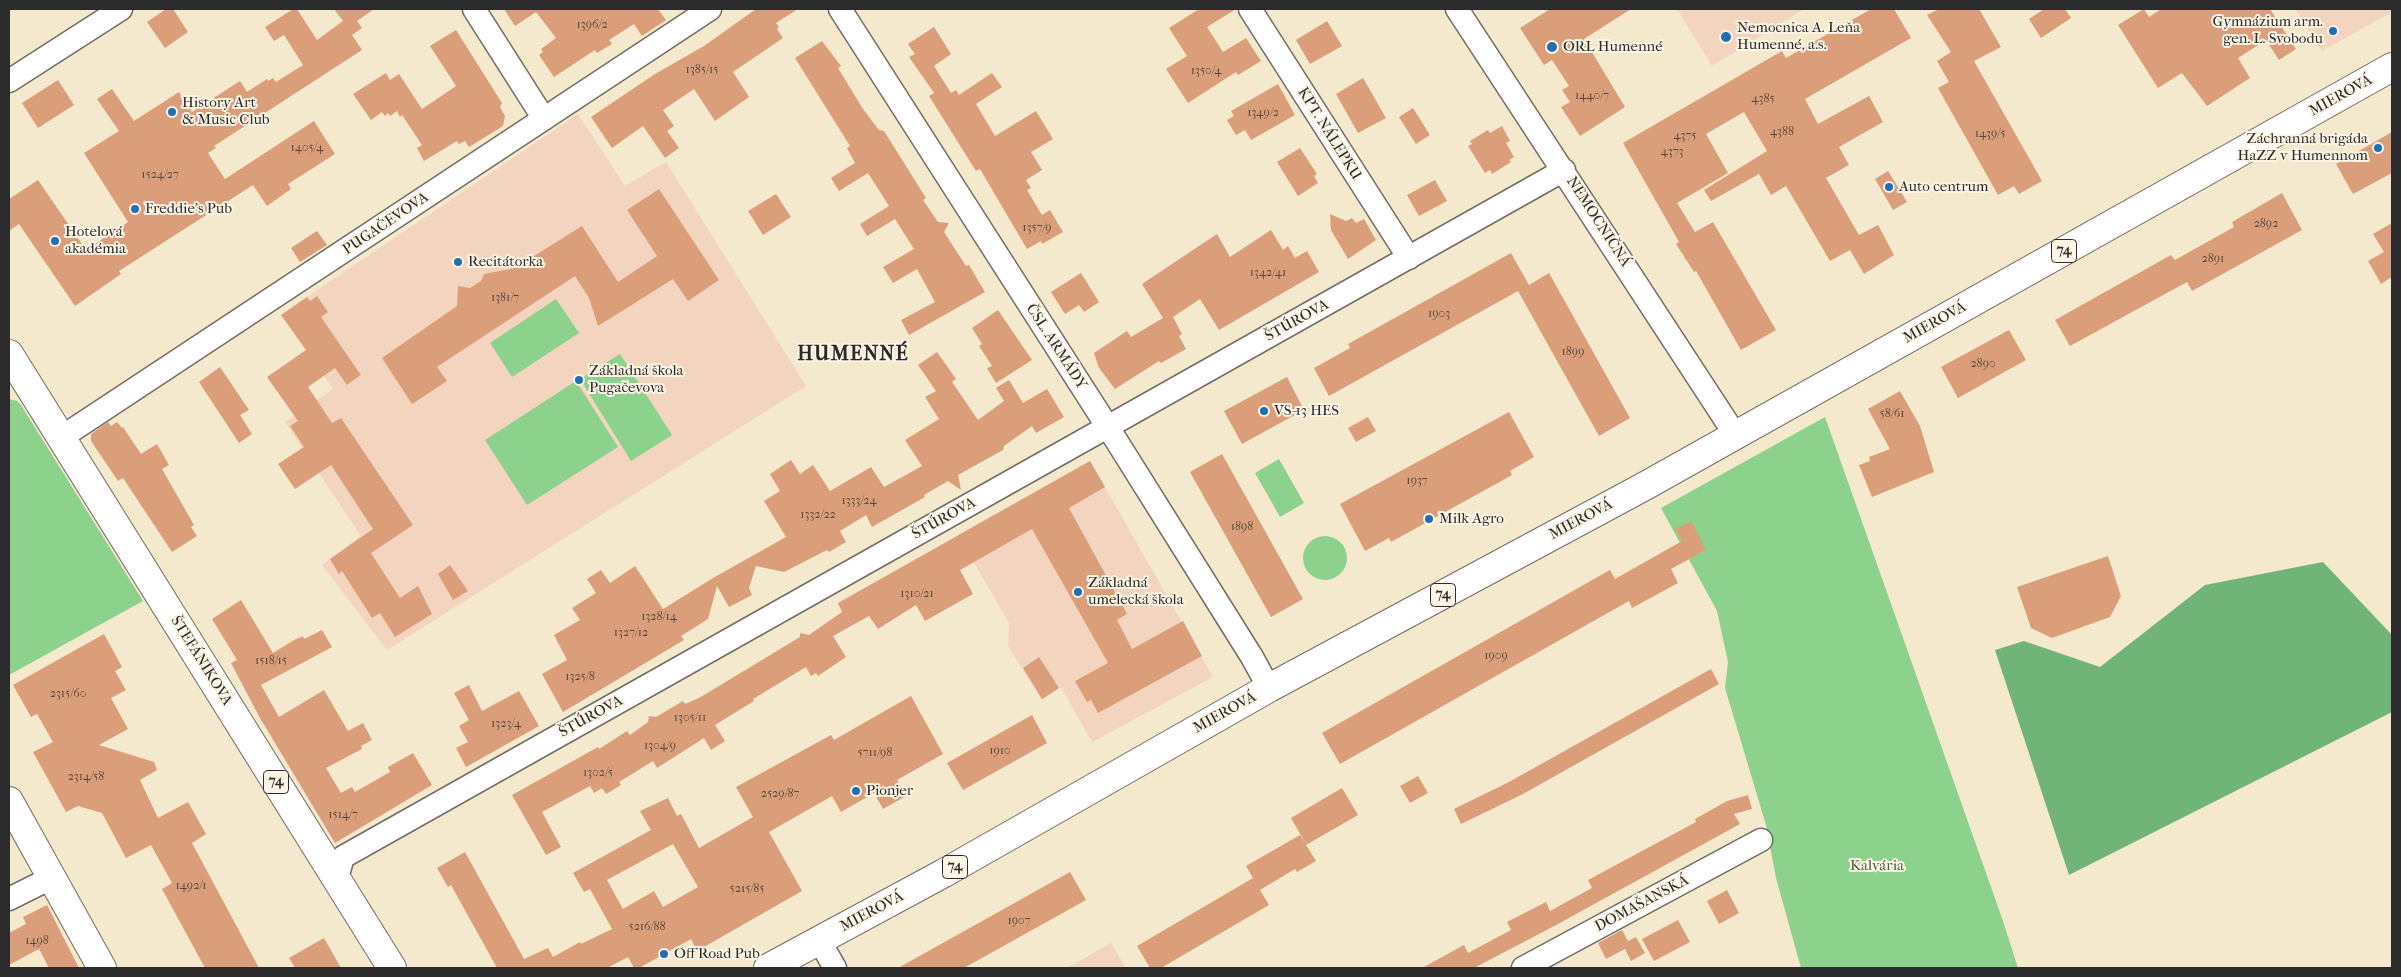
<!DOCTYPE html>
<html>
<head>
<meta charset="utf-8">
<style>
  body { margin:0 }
  #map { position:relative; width:2401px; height:977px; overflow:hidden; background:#f4e8cd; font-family:"IM FELL French Canon",serif }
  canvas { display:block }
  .frame { position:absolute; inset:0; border:10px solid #2b2b2b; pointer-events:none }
</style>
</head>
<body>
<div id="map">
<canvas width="2401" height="977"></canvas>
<div class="frame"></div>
</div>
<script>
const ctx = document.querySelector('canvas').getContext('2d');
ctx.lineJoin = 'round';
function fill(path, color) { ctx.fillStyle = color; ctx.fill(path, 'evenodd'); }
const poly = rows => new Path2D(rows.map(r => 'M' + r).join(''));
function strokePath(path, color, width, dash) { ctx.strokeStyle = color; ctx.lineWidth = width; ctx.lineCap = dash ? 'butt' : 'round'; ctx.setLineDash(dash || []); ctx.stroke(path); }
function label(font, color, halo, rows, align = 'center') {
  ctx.font = font + ' "IM FELL French Canon",serif'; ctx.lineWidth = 4; ctx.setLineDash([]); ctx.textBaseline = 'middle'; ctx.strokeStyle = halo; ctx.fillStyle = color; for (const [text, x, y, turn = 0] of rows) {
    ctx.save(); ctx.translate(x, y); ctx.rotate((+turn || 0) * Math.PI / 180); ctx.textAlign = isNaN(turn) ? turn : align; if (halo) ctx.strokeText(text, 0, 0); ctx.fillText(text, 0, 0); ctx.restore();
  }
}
fill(poly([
  [1677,9,1804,9,1712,66],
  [2295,9,2392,9,2392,12,2322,51],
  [578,114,625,186,666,162,806,386,387,650,322,565,361,536,285,422,333,389,291,329,303,320,347,385,361,375,321,317,328,312,317,296,310,301,307,297],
  [1090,461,1213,677,1092,742,1061,687,1042,700,1008,646,1009,623,958,535],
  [1111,943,1126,968,1067,968]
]), '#f3d4be');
fill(poly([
  [556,299,579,333,512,377,490,343],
  [620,354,672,435,631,461,580,379],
  [576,381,618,447,527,505,485,440],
  [9,399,17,401,21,405,143,601,9,675],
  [1825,417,2003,921,2018,968,1801,968,1776,878,1766,825,1725,688,1728,662,1717,611,1661,508],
  [1279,459,1304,503,1280,517,1255,473],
  '1303 558a22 22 0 1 1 44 0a22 22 0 1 1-44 0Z'
]), '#8cd28c');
fill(poly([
  [2323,562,2392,635,2392,712,2069,875,1995,650,2024,641,2100,667,2205,585]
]), '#71b478');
fill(poly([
  [166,9,173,9,188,32,165,48,147,22],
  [293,9,297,9,317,40,343,21,334,9,374,9,357,21,362,28,352,35,362,50,214,146,216,148,208,153,225,179,314,121,335,154,288,184,291,189,267,206,253,185,119,271,121,274,75,306,19,224,9,231,9,199,38,180,86,250,128,222,84,153,119,131,97,99,112,89,134,121,179,92,192,112,240,81,247,92,267,79,268,81,273,78,276,82,303,65,284,35,274,41,265,27],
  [504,9,658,9,666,20,642,36,634,24,609,40,612,44,597,53,595,50,554,77,539,55,543,52,541,49,556,38,536,12,515,26],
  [756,9,798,9,776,23,779,27,777,29,783,38,733,72,749,97,715,121,694,89,663,110,674,126,667,131,679,148,665,158,643,126,612,148,591,117,655,74,704,46],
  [1199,9,1236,9,1207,27,1223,52,1246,38,1261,61,1238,75,1236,72,1188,103,1166,69,1187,56,1169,28],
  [1550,9,1631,9,1584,39,1625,107,1580,136,1561,107,1570,102,1562,90,1569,86,1552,60,1544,65,1520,28],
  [1871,9,1894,9,1911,38,1805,99,1818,124,1869,96,1883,122,1839,147,1849,165,1826,178,1859,235,1878,225,1894,255,1864,274,1850,250,1830,261,1786,186,1771,195,1759,174,1711,201,1704,190,1767,151,1744,112,1706,134,1728,173,1677,203,1695,232,1713,222,1776,330,1741,350,1696,271,1694,272,1676,244,1679,242,1623,143,1782,51,1786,58],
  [1939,9,1979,9,2001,47,1974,61,2042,181,2019,194,2014,186,1998,195,1938,88,1949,82,1937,61,1951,52,1927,15],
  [2044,9,2065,9,2071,18,2041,38,2029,19],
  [2144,9,2149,17,2161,9,2270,9,2296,49,2279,60,2266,40,2238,58,2250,78,2207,106,2182,73,2158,88,2118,25],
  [1327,21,1342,46,1310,64,1296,40],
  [934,27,951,54,934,66,951,93,956,90,959,95,992,73,1002,87,976,104,995,136,1036,111,1053,139,1031,152,1042,170,1026,180,1031,188,1027,190,1042,215,1050,210,1063,232,1042,244,1041,241,1027,249,980,169,976,171,929,96,934,93,909,57,915,54,908,44],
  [456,30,502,103,500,107,505,116,503,126,469,147,465,141,459,144,457,141,424,161,417,148,422,145,402,115,400,117,397,111,390,116,388,113,385,116,382,112,371,120,353,94,386,73,390,80,399,74,422,109,456,86,430,46],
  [822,41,841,66,838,68,863,109,879,130,884,131,926,198,923,200,938,222,949,223,944,232,966,266,969,265,985,292,909,335,901,320,935,302,917,269,893,283,883,267,914,249,895,219,867,236,860,224,889,206,868,173,839,191,831,178,855,163,847,148,850,146,795,58],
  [1363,78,1386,118,1358,133,1336,94],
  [58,80,74,105,38,128,22,103],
  [1278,84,1295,115,1251,140,1245,130,1236,135,1227,120,1234,116,1231,111],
  [1413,108,1430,135,1416,144,1399,117],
  [1502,126,1510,141,1506,143,1514,157,1509,160,1511,162,1492,174,1490,170,1485,173,1468,146,1472,144,1470,141,1488,130,1490,133],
  [2392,132,2392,173,2353,194,2336,164],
  [1300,148,1317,174,1314,176,1318,183,1298,196,1277,162],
  [1888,171,1907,202,1893,210,1875,179],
  [1435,180,1447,201,1419,216,1407,195],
  [659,189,719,280,688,301,673,279,598,326,589,298,575,276,437,367,447,381,412,404,382,358,457,306,458,286,470,288,481,281,484,274,515,268,582,226,618,282,657,256,627,210],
  [2282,193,2302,230,2192,291,2187,282,2070,346,2055,320,2171,255,2175,260,2234,227,2232,222],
  [776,194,791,217,763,235,748,211],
  [1330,214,1346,221,1352,218,1356,223,1364,219,1376,240,1348,259,1331,230],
  [2392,223,2392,277,2381,284,2368,261,2384,252,2373,234],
  [1271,230,1283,250,1288,246,1295,258,1307,251,1319,272,1219,330,1200,299,1173,317,1182,334,1179,336,1186,349,1161,363,1159,361,1115,389,1099,368,1094,353,1127,331,1131,337,1163,318,1142,284,1217,234,1230,257],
  [317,231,327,245,300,262,291,248],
  [1511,253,1529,285,1549,273,1630,418,1599,436,1518,291,1329,396,1314,368,1350,348,1348,344],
  [1081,273,1099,302,1084,312,1079,305,1065,314,1051,292],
  [317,296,328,312,321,317,361,375,347,385,335,368,308,387,332,423,341,418,413,525,371,553,400,598,418,586,432,614,395,637,380,613,372,618,342,571,339,574,330,559,373,529,331,465,295,489,278,464,304,447,290,426,298,421,267,377,306,350,281,315,307,297,310,301],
  [998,310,1032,360,996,383,987,368,992,366,979,346,982,344,972,328],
  [2009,330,2026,360,1958,398,1941,367],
  [937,352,956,379,952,382,978,420,1004,401,996,388,1009,380,1023,403,1047,389,1064,417,1036,433,1032,426,1004,446,1003,450,958,475,961,490,948,481,924,495,925,497,872,527,866,515,840,531,846,542,829,552,827,550,784,572,756,566,749,588,752,595,729,607,717,586,708,619,681,636,684,640,563,712,542,674,567,660,554,635,580,620,572,608,596,593,587,579,601,570,610,583,635,566,663,609,713,578,786,537,764,501,780,491,770,474,791,460,800,474,813,465,830,491,871,467,884,487,922,466,905,440,939,419,925,397,936,391,918,365],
  [220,367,249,410,240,415,252,434,239,443,199,382],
  [1287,377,1304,410,1242,444,1224,411],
  [1900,391,1920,426,1934,472,1872,497,1859,465,1870,461,1869,457,1890,449,1868,409],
  [1509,412,1534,457,1510,471,1512,475,1391,542,1389,538,1365,551,1340,504],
  [1368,417,1376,431,1356,442,1348,428],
  [108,422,111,426,117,422,122,428,123,427,141,454,157,444,169,465,162,469,194,525,191,527,197,536,172,552,123,478,118,481,91,441,91,434],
  [1222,454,1303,599,1271,617,1190,472],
  [1090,461,1105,487,1069,508,1127,614,1117,620,1132,649,1183,621,1202,656,1098,713,1091,700,1087,702,1075,681,1108,663,1032,529,960,570,973,594,925,621,916,605,878,629,869,616,833,636,846,657,818,676,816,673,811,676,806,667,753,699,754,701,715,725,725,741,711,750,704,738,657,768,653,761,619,782,621,785,606,794,602,788,594,793,590,786,542,812,561,847,546,855,512,795,598,747,599,749,627,731,630,735,648,722,649,716,656,717,683,701,685,704,699,698,800,637,800,633,809,635,842,612,838,603],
  [1691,521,1706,550,1671,569,1678,583,1632,608,1629,601,1340,764,1322,733,1610,570,1615,579,1682,541,1675,529],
  [2108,556,2121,596,2110,617,2052,638,2031,628,2017,587],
  [450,565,468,591,453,600,438,574],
  [241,600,273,653,294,640,303,636,304,639,322,630,332,647,261,685,279,717,324,690,348,731,363,723,372,740,361,746,362,749,326,768,341,793,352,787,355,792,390,772,388,767,413,753,432,785,335,843,260,718,231,663,237,660,212,619],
  [104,634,122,667,115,671,126,690,111,698,128,729,99,745,154,762,157,770,140,780,158,818,188,802,206,834,192,843,259,968,205,968,162,889,172,883,151,845,126,858,102,813,78,806,66,812,33,752,53,742,37,714,31,717,13,685],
  [1039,657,1059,688,1042,699,1023,668],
  [1711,669,1719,684,1523,794,1461,824,1454,809,1509,782],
  [469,685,482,711,519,691,539,726,466,767,456,748,468,742,459,726,469,720,454,693],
  [911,696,943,754,897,780,906,796,883,809,874,793,841,812,832,796,769,832,802,891,697,951,691,939,639,968,634,968,628,957,607,968,497,968,451,885,448,887,437,868,465,852,524,959,548,948,553,957,580,942,581,944,612,929,590,889,584,892,573,873,651,830,640,811,668,798,677,816,681,814,699,848,753,817,736,787,831,735,834,740],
  [673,844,698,887,663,907,654,891,623,909,607,880],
  [1032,715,1047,743,963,790,947,763],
  [1418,776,1428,793,1410,803,1400,786],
  [1342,788,1358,815,1306,845,1316,861,1297,872,1295,869,1260,890,1269,905,1161,968,1150,968,1137,946,1253,878,1246,866,1300,835,1306,844,1291,818],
  [1748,795,1752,809,1734,814,1740,824,1558,924,1476,967,1477,968,1422,968,1464,945,1468,953,1511,930,1507,922,1546,902,1550,911,1592,888,1588,880,1696,822,1695,819,1727,801],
  [1070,872,1086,900,964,968,898,968],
  [1727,890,1739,913,1719,924,1707,901],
  [47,905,79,968,49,968,39,949,9,965,9,933,26,924,23,917],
  [1678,920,1690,942,1654,961,1642,939],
  [1622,930,1628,941,1636,937,1645,953,1631,961,1625,949,1606,959,1598,943],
  [324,938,341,968,295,968,289,958]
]), '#db9e7b');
const minor = poly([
  [474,9,544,119],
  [840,9,1116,440,1252,657,1269,688],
  [1250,9,1409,258],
  [1457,9,1736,436],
  [9,81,121,9],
  [62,437,710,9],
  [337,878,343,857,1564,170],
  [9,899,53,877],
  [819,940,835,968],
  [1523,968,1761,840]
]);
const primary = poly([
  [9,354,392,968],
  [9,801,102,968],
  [768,968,944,873,1269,688,1645,486,2392,67]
]);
strokePath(minor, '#716d64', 25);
strokePath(primary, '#716d64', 30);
strokePath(minor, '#fff', 22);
strokePath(primary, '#fff', 28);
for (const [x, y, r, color] of [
  [2333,31,5,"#1f6fb2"],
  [1726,37,6,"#1f6fb2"],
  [1552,47,6,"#1f6fb2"],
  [172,112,5,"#1f6fb2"],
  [2378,148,5,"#1f6fb2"],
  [1889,187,5,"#1f6fb2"],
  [135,209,5,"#1f6fb2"],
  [55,241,5,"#1f6fb2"],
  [458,262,5,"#1f6fb2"],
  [579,380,5,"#1f6fb2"],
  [1264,411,5,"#1f6fb2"],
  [1429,519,5,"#1f6fb2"],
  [1078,592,5,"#1f6fb2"],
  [856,791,5,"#1f6fb2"],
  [664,954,5,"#1f6fb2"]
]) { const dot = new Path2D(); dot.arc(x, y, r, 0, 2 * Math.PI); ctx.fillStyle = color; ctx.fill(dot); strokePath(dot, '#fcf5e5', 2); }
label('12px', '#57483f', null, [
  ["1396/2",592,25],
  ["1385/15",702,70],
  ["1350/4",1206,71],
  ["1440/7",1592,96],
  ["4385",1763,99],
  ["1349/2",1263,113],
  ["4388",1782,132],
  ["1439/5",1990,134],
  ["4375",1685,136],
  ["1405/4",307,148],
  ["4373",1672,152],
  ["1524/27",160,175],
  ["2892",2266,224],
  ["1357/9",1037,228],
  ["2891",2213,259],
  ["1342/41",1268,273],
  ["1381/7",505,298],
  ["1903",1439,314],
  ["1899",1573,352],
  ["2890",1983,364],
  ["58/61",1892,414],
  ["1937",1417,481],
  ["1333/24",859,501],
  ["1332/22",818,515],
  ["1898",1242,527],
  ["1310/21",917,594],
  ["1328/14",659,617],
  ["1327/12",631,633],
  ["1909",1496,656],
  ["1518/15",271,661],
  ["1325/8",580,677],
  ["2315/60",68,694],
  ["1305/11",690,718],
  ["1323/4",506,724],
  ["1304/9",660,746],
  ["1910",1000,751],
  ["5711/98",875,753],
  ["1302/5",598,773],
  ["2314/58",86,777],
  ["2529/87",780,794],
  ["1514/7",343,815],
  ["1492/1",191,886],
  ["5215/85",747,889],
  ["1907",1019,921],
  ["5216/88",647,927],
  ["1498",37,941]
]);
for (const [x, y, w] of [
  [2064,251,25],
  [1443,595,25],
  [276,782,25],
  [955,867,25]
]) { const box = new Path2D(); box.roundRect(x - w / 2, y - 11.5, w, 23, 4); ctx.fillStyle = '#fcf5e5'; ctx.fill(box); strokePath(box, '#2b2b2b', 1); }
label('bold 14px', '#2b2b2b', null, [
  ["74",2064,251],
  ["74",1443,595],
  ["74",276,782],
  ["74",955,867]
]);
label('15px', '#2b2b2b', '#fcf5e5', [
  ["Gymnázium arm.",2323,22,"right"],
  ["gen. L. Svobodu",2323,39,"right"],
  ["Nemocnica A. Leňa",1737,28],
  ["Humenné, a.s.",1737,45],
  ["ORL Humenné",1563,47],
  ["History Art",182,103],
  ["& Music Club",182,120],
  ["Záchranná brigáda",2368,139,"right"],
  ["HaZZ v Humennom",2368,156,"right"],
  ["Auto centrum",1899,187],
  ["Freddie's Pub",145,209],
  ["Hotelová",65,232],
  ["akadémia",65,249],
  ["Recitátorka",468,262],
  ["Základná škola",589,371],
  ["Pugačevova",589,388],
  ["VS-13 HES",1274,411],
  ["Milk Agro",1439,519],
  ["Základná",1088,583],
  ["umelecká škola",1088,600],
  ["Pionjer",866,791],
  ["Off Road Pub",674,954]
], 'left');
label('15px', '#2b2b2b', '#fcf5e5', [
  ["MIEROVÁ",2341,96,-29],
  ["KPT. NÁLEPKU",1329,134,58],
  ["NEMOCNIČNÁ",1598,222,57],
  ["PUGAČEVOVA",386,224,-34],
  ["ŠTÚROVA",1297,321,-29],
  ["MIEROVÁ",1935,323,-29],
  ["ČSL. ARMÁDY",1056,347,57],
  ["ŠTÚROVA",944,519,-29],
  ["MIEROVÁ",1581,520,-28],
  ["ŠTEFÁNIKOVA",201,661,58],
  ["MIEROVÁ",1225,713,-29],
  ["ŠTÚROVA",591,717,-29],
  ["DOMAŠANSKÁ",1642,904,-28],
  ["MIEROVÁ",872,912,-28]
]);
label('15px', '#485d48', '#fcf5e5', [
  ["Kalvária",1877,866]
]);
ctx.letterSpacing = '1px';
label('bold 20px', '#2b2b2b', '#fcf5e5', [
  ["HUMENNÉ",853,355]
]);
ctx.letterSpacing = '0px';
</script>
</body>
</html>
